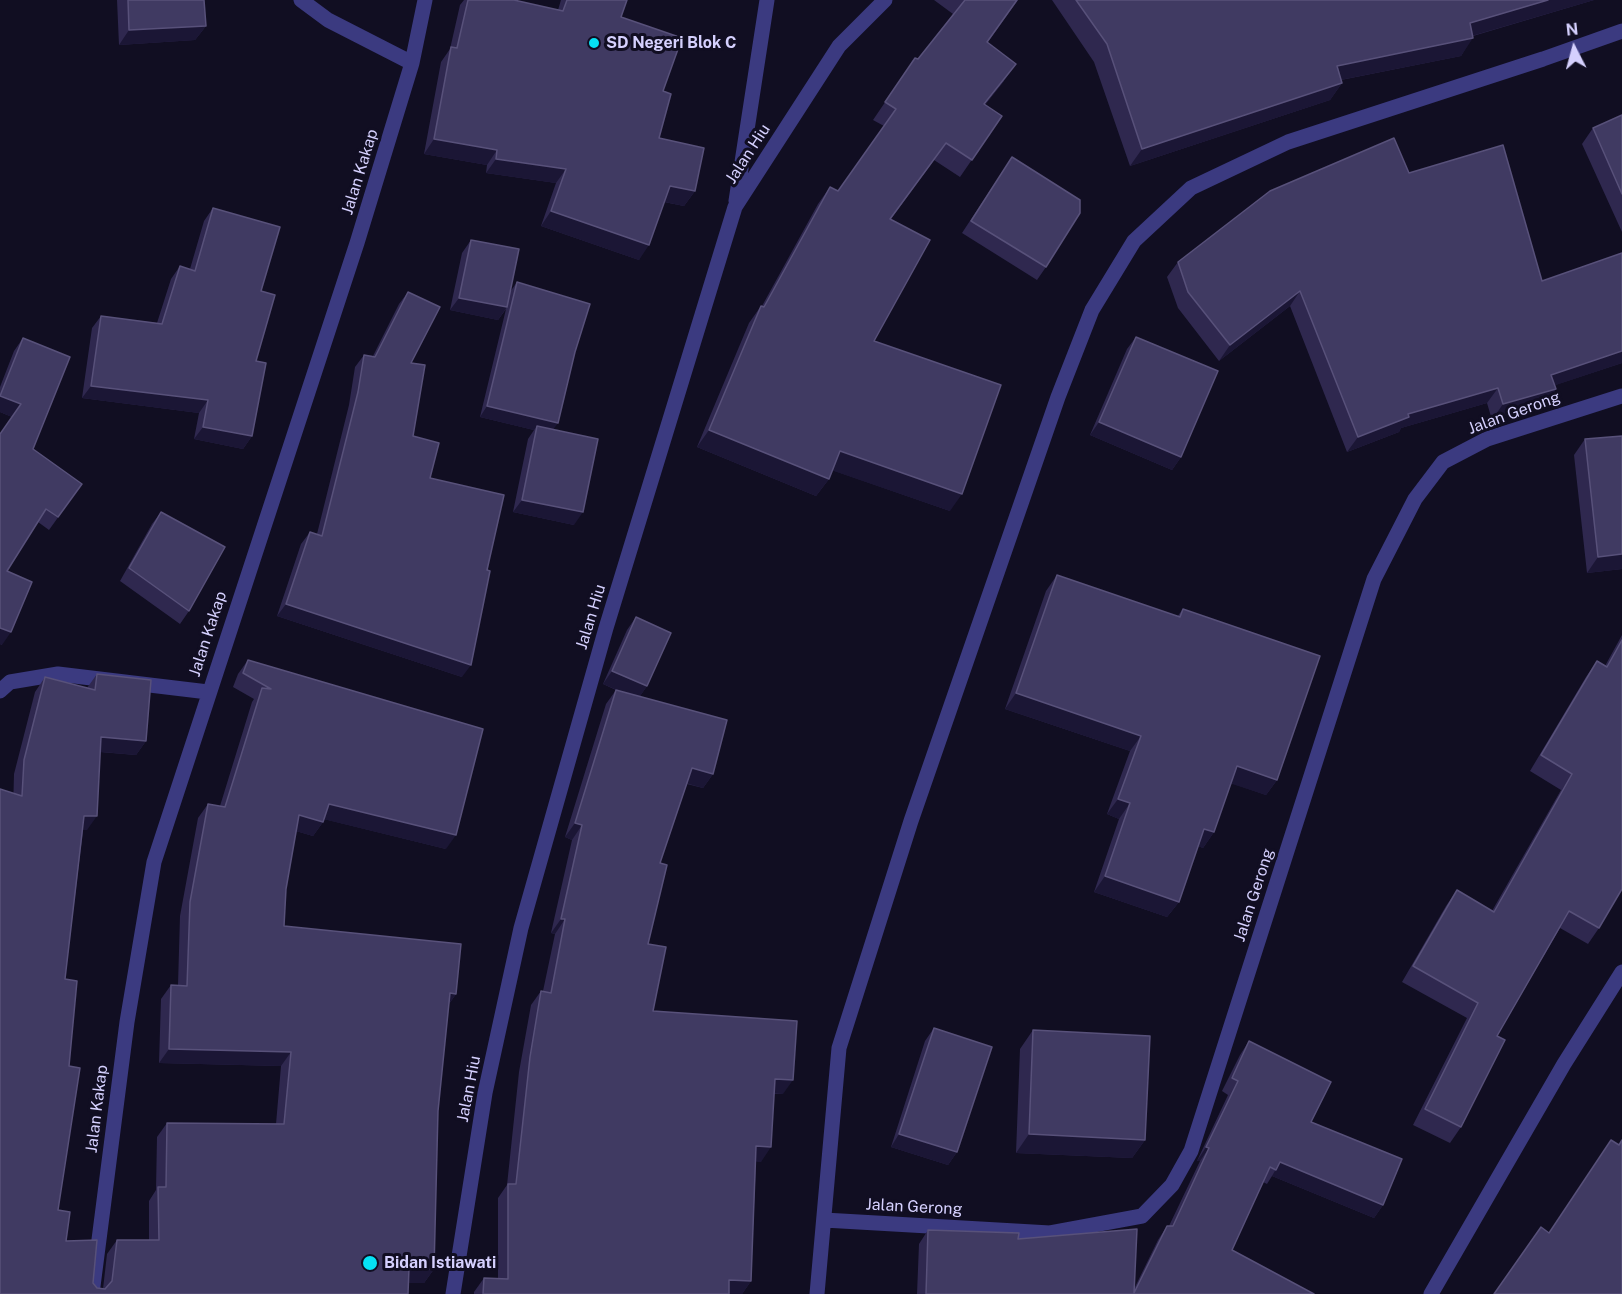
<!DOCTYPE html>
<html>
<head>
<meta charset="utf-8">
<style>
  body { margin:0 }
  #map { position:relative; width:1622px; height:1294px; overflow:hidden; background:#110e22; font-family:"Public Sans",sans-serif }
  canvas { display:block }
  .north { position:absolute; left:1544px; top:18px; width:60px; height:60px; -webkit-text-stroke:4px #110e22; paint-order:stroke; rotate:354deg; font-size:16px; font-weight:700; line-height:24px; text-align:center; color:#d5d0fe }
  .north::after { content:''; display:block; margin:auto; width:21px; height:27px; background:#d5d0fe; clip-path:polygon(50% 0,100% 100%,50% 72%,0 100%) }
</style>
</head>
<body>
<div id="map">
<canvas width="1622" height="1294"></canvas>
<div class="north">N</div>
</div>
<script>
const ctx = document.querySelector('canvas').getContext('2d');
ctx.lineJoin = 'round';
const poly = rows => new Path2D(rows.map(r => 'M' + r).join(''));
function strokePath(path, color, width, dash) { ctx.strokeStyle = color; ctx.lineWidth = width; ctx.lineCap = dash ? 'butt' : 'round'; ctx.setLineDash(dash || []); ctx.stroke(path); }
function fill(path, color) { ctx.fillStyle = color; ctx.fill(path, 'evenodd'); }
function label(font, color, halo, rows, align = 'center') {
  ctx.font = font + ' "Public Sans",sans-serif'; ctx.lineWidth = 6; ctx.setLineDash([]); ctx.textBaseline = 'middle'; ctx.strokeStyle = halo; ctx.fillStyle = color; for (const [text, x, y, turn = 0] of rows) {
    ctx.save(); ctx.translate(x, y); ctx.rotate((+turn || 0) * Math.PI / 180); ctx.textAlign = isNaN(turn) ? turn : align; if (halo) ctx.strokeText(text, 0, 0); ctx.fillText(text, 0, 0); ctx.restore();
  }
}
strokePath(poly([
  [301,0,328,20,412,63],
  [736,201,767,0],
  [0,691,10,682,58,674,208,692],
  [824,1220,1050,1233,1142,1216,1172,1185,1191,1151,1374,579,1415,499,1443,462,1487,439,1622,396],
  [92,1294,127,1022,154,862,357,243,412,63,425,0],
  [453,1294,485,1093,521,928,606,628,735,207,839,46,885,0],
  [817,1294,839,1048,911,821,1058,397,1092,310,1134,241,1191,188,1288,142,1543,59,1622,31],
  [1431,1294,1564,1064,1622,972]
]), '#3b3a80', 15);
fill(poly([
  [117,0,204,0,206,26,195,40,119,45],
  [464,0,514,0,558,10,561,0,627,0,621,17,663,91,659,138,695,191,684,206,664,202,639,260,541,226,556,183,486,173,487,165,424,154,441,62,450,49,460,5],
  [934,0,1018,0,988,42,1004,81,985,105,1002,116,960,177,934,160,891,219,874,341,950,511,832,470,829,479,816,496,697,447,749,323,761,306,762,306,818,204,830,187,838,191,884,126,873,120,915,58,918,59,953,14],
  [1052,0,1594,0,1473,36,1461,56,1341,80,1342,83,1330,100,1130,166,1094,62],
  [1622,115,1622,232,1582,144,1593,128],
  [1012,157,1046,267,1037,280,962,233],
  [1409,173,1542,281,1622,363,1555,385,1556,389,1545,405,1492,420,1487,403,1401,428,1399,432,1347,452,1290,306,1219,361,1178,308,1167,277,1178,262],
  [213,208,261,291,256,361,252,436,243,449,194,439,199,413,82,398,92,328,101,316,157,323,171,279,180,266,190,269,204,221],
  [471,240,510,292,517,282,575,352,553,430,574,525,513,512,528,439,534,430,480,417,506,309,498,320,450,310,462,253],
  [408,292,411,363,413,436,430,478,462,677,277,616,301,544,310,532,317,534,349,405,355,367,364,355,373,356,399,304],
  [1136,337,1181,457,1172,470,1090,435,1127,349],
  [23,338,33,449,82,484,49,530,38,522,7,571,2,645,0,644,0,434,12,417,0,412,0,387,14,351],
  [1585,439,1622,569,1587,573,1574,455],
  [161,512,189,611,180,624,120,581,152,524],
  [1057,575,1177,617,1183,609,1277,780,1266,795,1231,783,1214,832,1203,848,1198,846,1179,902,1167,917,1094,892,1119,819,1107,814,1130,751,1005,709,1046,591],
  [636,617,647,686,640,696,713,774,703,788,687,784,660,863,648,944,653,1011,783,1094,774,1094,761,1162,756,1161,751,1281,742,1294,474,1294,474,1292,484,1278,498,1278,498,1198,507,1185,519,1072,531,1005,541,991,543,991,555,934,551,933,572,840,565,837,606,704,616,690,603,684,627,630],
  [1622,635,1622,889,1599,928,1588,944,1560,928,1497,1036,1461,1127,1450,1143,1413,1125,1467,1018,1402,982,1446,906,1457,890,1492,911,1561,790,1530,771,1586,677,1597,661,1605,666],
  [248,660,446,849,324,819,323,822,313,836,296,831,286,889,284,926,456,994,449,1004,438,1111,434,1269,424,1283,409,1283,0,1294,14,774,35,692,45,677,87,688,97,674,146,741,136,755,100,752,87,830,83,830,65,979,69,1066,58,1210,66,1241,97,1288,103,1289,107,1254,117,1240,149,1240,149,1201,156,1190,157,1137,167,1123,276,1124,281,1066,159,1063,161,999,171,985,178,985,180,916,198,818,208,804,220,806,252,702,254,699,233,687,238,674],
  [934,1028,957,1152,948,1165,891,1147,925,1041],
  [1033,1030,1145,1140,1132,1158,1016,1153,1020,1049],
  [1249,1041,1311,1122,1383,1205,1374,1218,1272,1176,1267,1184,1263,1182,1232,1250,1314,1294,917,1294,919,1244,928,1230,1018,1239,1135,1287,1158,1240,1167,1226,1169,1226,1200,1161,1197,1161,1228,1095,1222,1091,1240,1055]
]), '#2f284f');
fill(poly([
  [1548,0,1594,0,1458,40,1470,23],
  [206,26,195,40,119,45,129,30],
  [1473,38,1461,56,1325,83,1337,66],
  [1016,64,1004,81,972,121,984,104],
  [1342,83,1330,100,1130,166,1142,149],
  [434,139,497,150,487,165,424,154],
  [496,159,566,169,556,183,486,173],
  [670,186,695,191,684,206,660,201],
  [551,211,649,245,639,260,541,226],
  [1300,291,1290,306,1219,361,1230,345],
  [459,298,507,307,498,320,450,310],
  [1622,351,1622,363,1541,390,1551,375],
  [91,386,208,400,199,413,82,398],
  [1498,388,1487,403,1401,428,1399,432,1347,452,1358,437,1408,414],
  [1556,389,1545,405,1492,420,1503,404],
  [0,396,21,404,12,417,0,412],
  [487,406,558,423,550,434,537,426,534,430,480,417],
  [1099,422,1181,457,1172,470,1090,435],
  [203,427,252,436,243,449,194,439],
  [709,430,829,479,816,496,697,447],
  [840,451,962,494,950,511,828,469],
  [522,500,583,512,574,525,513,512],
  [1622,554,1622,569,1587,573,1598,557],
  [286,604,471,665,462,677,277,616],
  [0,628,11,632,2,645,0,644],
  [612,671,647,686,638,699,603,684],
  [1016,693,1141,736,1130,751,1005,709],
  [101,737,146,741,136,755,91,751],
  [1237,766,1277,780,1266,795,1226,782],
  [692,768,713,774,703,788,682,782],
  [1118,799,1130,803,1119,819,1107,814],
  [329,804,456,835,446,849,319,818],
  [299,815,323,822,313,836,289,829],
  [84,816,97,816,87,830,74,830],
  [575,823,582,825,572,840,565,837],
  [1204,829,1214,832,1203,848,1193,844],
  [1105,876,1179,902,1167,917,1094,892],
  [561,919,565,919,555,934,551,933],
  [450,993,456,994,446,1008],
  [169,1049,291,1052,281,1066,159,1063],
  [775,1079,793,1080,783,1094,765,1093],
  [899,1134,957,1152,948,1165,891,1147],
  [1029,1134,1145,1140,1132,1158,1016,1153],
  [756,1146,771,1147,761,1162,746,1161],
  [1206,1147,1209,1148,1200,1161,1197,1161],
  [1280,1162,1383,1205,1374,1218,1272,1176],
  [409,1268,434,1269,424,1283,399,1283],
  [729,1280,751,1281,742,1294,720,1294]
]), '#1b1635');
const building = poly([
  [128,0,204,0,206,26,129,30,128,0],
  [468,0,514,0,563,11,567,0,627,0,621,17,682,38,663,91,671,94,659,138,704,148,695,191,670,186,649,245,551,211,566,169,496,159,497,150,434,139,451,47,457,48,468,0],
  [965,0,1017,0,987,42,1016,64,984,104,1002,116,972,160,946,143,890,219,930,240,874,341,1001,385,962,494,840,451,829,479,709,430,761,306,764,307,830,187,838,191,896,109,885,102,915,58,918,59,965,0],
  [1076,0,1548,0,1470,23,1473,38,1337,66,1342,83,1142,149,1107,44,1076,0],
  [1622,115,1622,194,1593,128,1622,115],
  [1394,138,1409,173,1503,145,1542,281,1622,253,1622,351,1551,375,1556,389,1503,404,1498,388,1408,414,1409,417,1358,437,1300,291,1230,345,1188,292,1178,262,1270,191,1394,138],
  [1012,157,1080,200,1080,213,1046,267,971,221,1012,157],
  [213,208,280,227,261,291,275,295,256,361,266,363,252,436,203,427,208,400,91,386,101,316,162,324,180,266,195,271,213,208],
  [471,240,519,249,507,307,459,298,471,240],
  [517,282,590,304,575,352,558,423,487,406,517,282],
  [408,292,440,307,411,363,425,365,413,436,439,443,430,478,504,495,487,570,490,571,471,665,286,604,310,532,322,536,358,392,364,355,375,357,408,292],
  [1136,337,1218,371,1181,457,1099,422,1136,337],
  [23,338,70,357,33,449,82,484,58,517,46,509,7,571,32,582,11,632,0,628,0,434,21,404,0,396,23,338],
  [537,426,598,439,583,512,522,500,537,426],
  [1622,436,1622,554,1598,557,1585,439,1622,436],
  [161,512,225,547,189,611,129,568,161,512],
  [1057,575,1180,617,1183,609,1320,656,1277,780,1237,766,1214,832,1204,829,1179,902,1105,876,1130,803,1118,799,1141,736,1016,693,1057,575],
  [636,617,671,633,647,686,612,671,636,617],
  [1622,640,1622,889,1599,928,1569,911,1497,1036,1505,1040,1461,1127,1425,1109,1478,1003,1413,966,1457,890,1494,912,1572,774,1541,755,1597,661,1607,667,1622,640],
  [248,660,483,729,456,835,329,804,323,822,299,815,286,889,284,926,461,944,456,994,450,993,438,1111,434,1269,409,1268,408,1294,0,1294,0,789,22,796,24,760,45,677,95,690,97,674,151,680,146,741,101,737,97,816,84,816,65,979,77,981,69,1066,80,1068,58,1210,70,1212,66,1241,97,1240,93,1283,97,1288,105,1289,112,1281,117,1240,159,1240,158,1187,166,1187,167,1123,284,1124,291,1052,169,1049,171,985,187,986,190,902,208,804,225,807,262,688,271,689,243,673,248,660],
  [616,690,727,720,713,774,692,768,660,863,667,865,648,944,666,947,653,1011,797,1021,793,1080,775,1079,771,1147,756,1146,751,1281,729,1280,729,1294,483,1294,484,1278,508,1279,508,1184,516,1184,530,1057,541,991,551,993,565,919,561,919,582,825,575,823,616,690],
  [934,1028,992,1047,957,1152,899,1134,934,1028],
  [1033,1030,1150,1036,1145,1140,1029,1134,1033,1030],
  [1249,1041,1331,1082,1311,1122,1402,1159,1383,1205,1280,1162,1276,1170,1270,1167,1232,1250,1314,1294,926,1294,928,1230,1019,1233,1018,1239,1137,1229,1134,1293,1167,1226,1173,1226,1209,1148,1206,1147,1238,1081,1232,1078,1249,1041],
  [1611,1140,1619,1145,1622,1140,1622,1294,1494,1294,1541,1227,1549,1233,1611,1140]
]);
fill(building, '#403a62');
strokePath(building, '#58517a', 1.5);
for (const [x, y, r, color] of [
  [594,43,6,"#06e2f4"],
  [370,1263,8,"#06e2f4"]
]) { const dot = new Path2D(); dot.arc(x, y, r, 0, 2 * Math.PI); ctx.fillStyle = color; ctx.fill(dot); strokePath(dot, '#110e22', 2); }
label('bold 16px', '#d5d0fe', '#110e22', [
  ["SD Negeri Blok C",606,43],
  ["Bidan Istiawati",384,1263]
], 'left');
label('16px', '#d5d0fe', '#110e22', [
  ["Jalan Hiu",748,154,-57],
  ["Jalan Kakap",360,172,-73],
  ["Jalan Gerong",1514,413,-20],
  ["Jalan Hiu",591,617,-73],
  ["Jalan Kakap",208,634,-72],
  ["Jalan Gerong",1254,895,-72],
  ["Jalan Hiu",469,1089,-79],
  ["Jalan Kakap",97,1109,-83],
  ["Jalan Gerong",914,1207,3]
]);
</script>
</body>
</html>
